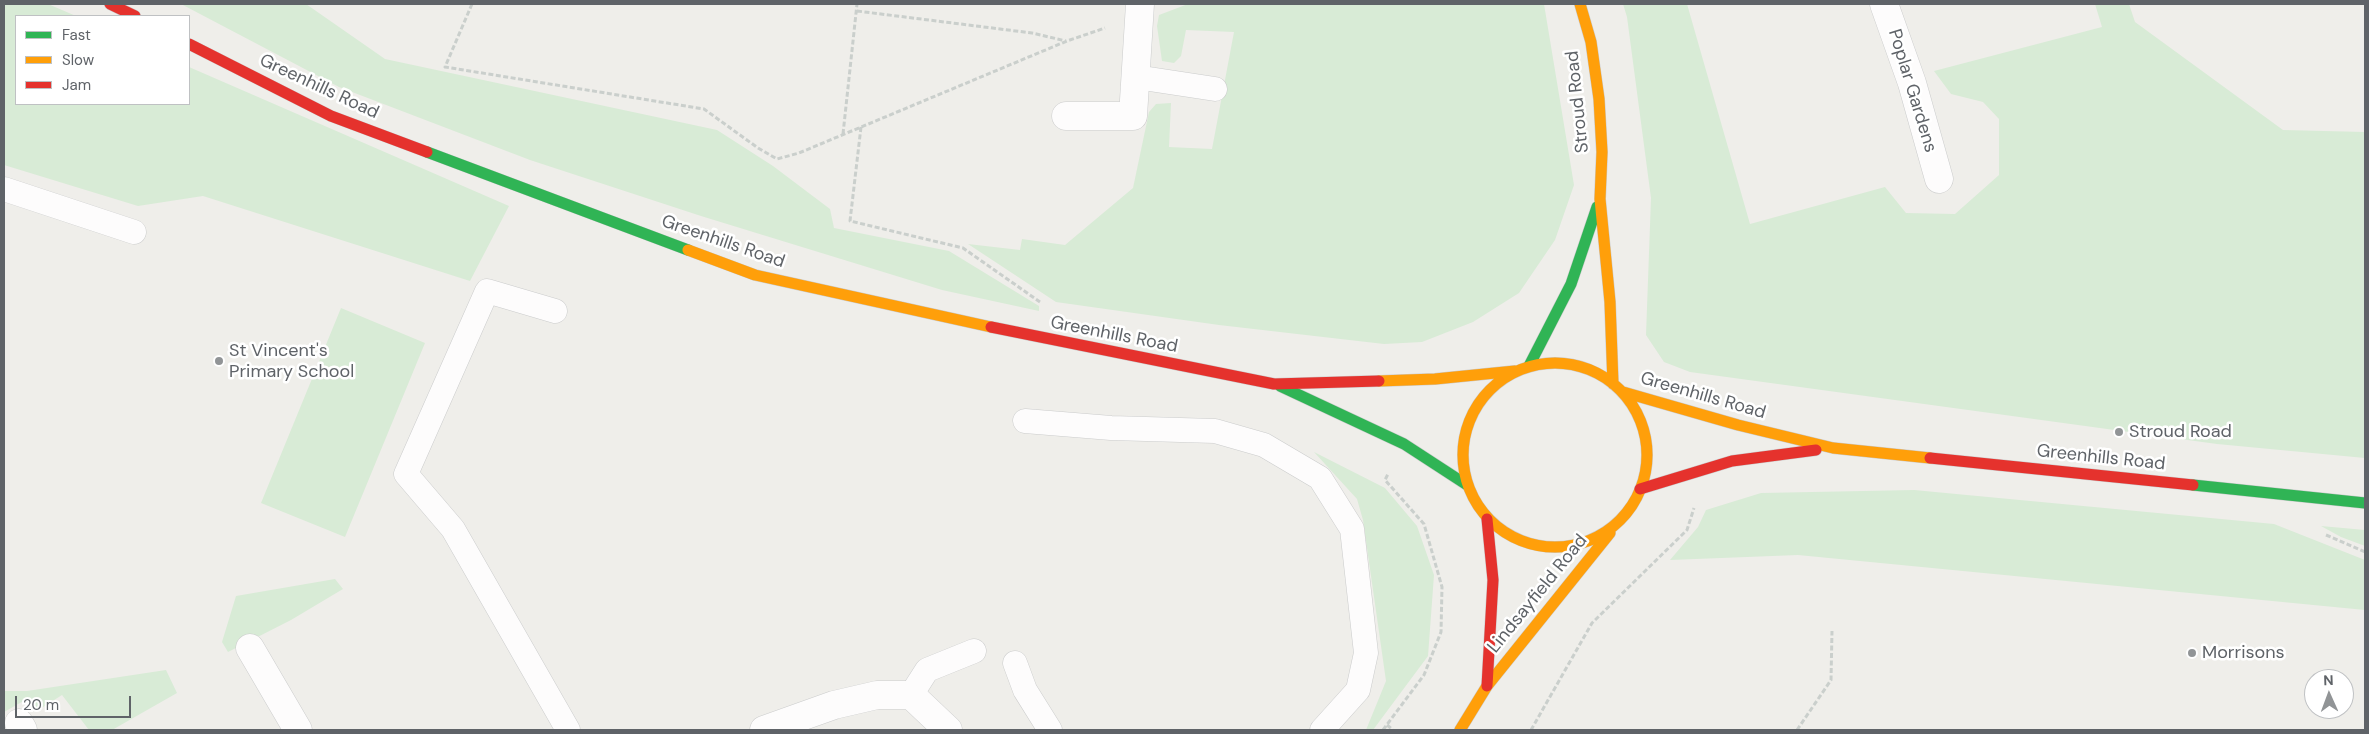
<!DOCTYPE html>
<html>
<head>
<meta charset="utf-8">
<style>
  body { margin:0 }
  #map { position:relative; width:2369px; height:734px; overflow:hidden; background:#efeeea; font-family:"DM Sans",sans-serif }
  canvas { display:block }
  .frame { position:absolute; inset:0; border:5px solid #5f6368; pointer-events:none }
  .legend { position:absolute; left:15px; top:15px; width:175px; height:90px; box-sizing:border-box; background:#fff; border:1px solid #bfc1c3; margin:0; padding:6px 9px; list-style:none; font-size:15px; color:#5f6368 }
  .legend li { display:flex; align-items:center; gap:10px; height:25px }
  .legend b { width:25px; border:1px solid #bfc1c3 }
  .north { position:absolute; left:2304px; top:669px; width:50px; height:50px; box-sizing:border-box; background:#fff; border:1px solid #bfc1c3; border-radius:50%; rotate:358deg; font-size:14px; font-weight:700; line-height:20px; text-align:center; color:#5f6368 }
  .north::after { content:''; display:block; margin:auto; width:18px; height:22px; background:#919496; clip-path:polygon(50% 0,100% 100%,50% 72%,0 100%) }
  .scale { position:absolute; left:15px; top:696px; width:116px; height:22px; box-sizing:border-box; border:2px solid #5f6368; border-top:0; padding-left:6px; font-size:15px; line-height:18px; white-space:nowrap; color:#5f6368; -webkit-text-stroke:4px #fff; paint-order:stroke }
</style>
</head>
<body>
<div id="map">
<canvas width="2369" height="734"></canvas>
<div class="frame"></div>
<ul class="legend">
<li><b style="height:6px;background:#30b455"></b>Fast</li>
<li><b style="height:6px;background:#ff9f0a"></b>Slow</li>
<li><b style="height:6px;background:#e5322d"></b>Jam</li>
</ul>
<div class="north">N</div>
<div class="scale">20 m</div>
</div>
<script>
const ctx = document.querySelector('canvas').getContext('2d');
ctx.lineJoin = 'round';
function fill(path, color) { ctx.fillStyle = color; ctx.fill(path, 'evenodd'); }
const poly = rows => new Path2D(rows.map(r => 'M' + r).join(''));
function strokePath(path, color, width, dash) { ctx.strokeStyle = color; ctx.lineWidth = width; ctx.lineCap = dash ? 'butt' : 'round'; ctx.setLineDash(dash || []); ctx.stroke(path); }
function label(font, color, halo, rows, align = 'center') {
  ctx.font = font + ' "DM Sans",sans-serif'; ctx.lineWidth = 5; ctx.setLineDash([]); ctx.textBaseline = 'middle'; ctx.strokeStyle = halo; ctx.fillStyle = color; for (const [text, x, y, turn = 0] of rows) {
    ctx.save(); ctx.translate(x, y); ctx.rotate((+turn || 0) * Math.PI / 180); ctx.textAlign = isNaN(turn) ? turn : align; if (halo) ctx.strokeText(text, 0, 0); ctx.fillText(text, 0, 0); ctx.restore();
  }
}
fill(poly([
  [4,4,48,4,76,16,16,16,16,104,189,104,189,67,509,206,470,281,203,196,138,206,4,165],
  [181,4,306,4,385,59,717,130,773,166,830,209,834,228,949,251,1039,306,1039,311,942,290,701,216,530,160,339,87],
  [1188,4,1544,4,1574,185,1555,240,1519,293,1473,322,1422,342,1384,344,1219,325,1056,302,968,244,1020,250,1022,239,1065,245,1133,188,1149,112,1156,104,1171,103,1169,147,1212,149,1234,32,1186,30,1181,56,1174,63,1162,61,1157,26,1159,15],
  [1623,4,1687,4,1750,224,1885,187,1906,213,1955,214,1999,175,1999,119,1983,102,1951,94,1934,71,2102,27,2095,4,2129,4,2135,22,2283,130,2365,132,2365,458,2217,444,1690,372,1664,362,1646,335,1651,198,1627,17],
  [341,308,425,343,345,537,261,503],
  [1314,452,1385,488,1417,526,1434,575,1428,656,1373,730,1366,730,1386,681,1363,520,1357,499],
  [1914,490,2274,524,2365,560,2365,610,1798,555,1670,560,1698,527,1706,510,1761,493],
  [2321,526,2365,530,2365,546,2341,537],
  [335,579,343,589,291,620,228,652,222,642,236,596],
  [166,670,177,693,112,730,89,730,62,695,37,711,27,699,4,712,4,691,27,691]
]), '#d8ebd6');
const lane = poly([
  [1136,77,1215,89],
  [4,189,134,232],
  [555,311,487,291,406,474,453,529,568,730],
  [1025,421,1111,428,1215,431,1264,445,1320,478,1352,529,1366,653,1358,690,1322,730],
  [1015,663,1025,690,1050,730],
  [911,695,927,670,974,651]
]);
const street = poly([
  [1884,4,1912,83,1939,179],
  [1066,116,1133,116,1140,4],
  [250,648,298,730],
  [19,723,23,730],
  [764,730,834,705,877,695,911,695,948,730]
]);
const fast = poly([
  [427,152,688,250],
  [1529,366,1571,284,1597,207],
  [1280,386,1404,444,1467,485],
  [2193,485,2365,503]
]);
const slow = poly([
  [1580,4,1591,42,1599,99,1602,152,1600,199,1610,302,1613,384],
  [688,250,755,275,991,327],
  '1463 455a92 92 0 1 1 184 0a92 92 0 1 1-184 0Z',
  [1379,381,1435,379,1515,371],
  [1623,392,1738,425,1833,448,1930,458],
  [1460,730,1487,686,1610,533]
]);
const jam = poly([
  [110,4,135,16],
  [189,44,331,116,427,152],
  [991,327,1274,384,1379,381],
  [1930,458,2193,485],
  [1640,489,1732,461,1816,450],
  [1487,519,1493,580,1487,686]
]);
strokePath(lane, '#cbcccc', 25);
strokePath(street, '#cbcccc', 29);
strokePath(fast, '#cacacb', 12);
strokePath(slow, '#cacacb', 12);
strokePath(jam, '#cacacb', 12);
strokePath(poly([
  [472,4,445,67,704,109,758,148,777,159,799,153,1067,41,1105,28],
  [857,11,1032,33,1066,41],
  [861,127,850,221,963,248,1040,302],
  [843,134,857,4],
  [2326,535,2365,552],
  [1387,725,1393,730],
  [1383,730,1424,675,1441,632,1442,587,1424,524,1385,480,1388,474],
  [1531,730,1592,623,1687,530,1694,508],
  [1797,730,1831,680,1832,631]
]), '#cacfcc', 3, [5, 2.5]);
strokePath(lane, '#fdfcfc', 24);
strokePath(street, '#fdfcfc', 28);
strokePath(fast, '#30b455', 11);
strokePath(slow, '#ff9f0a', 11);
strokePath(jam, '#e5322d', 11);
for (const [x, y, r, color] of [
  [219,361,5,"#919496"],
  [2119,432,5,"#919496"],
  [2192,653,5,"#919496"]
]) { const dot = new Path2D(); dot.arc(x, y, r, 0, 2 * Math.PI); ctx.fillStyle = color; ctx.fill(dot); strokePath(dot, '#fff', 2); }
label('18px', '#5f6368', '#fff', [
  ["Greenhills Road",319,87,25],
  ["Poplar Gardens",1912,91,73],
  ["Stroud Road",1578,102,-96],
  ["Greenhills Road",723,242,19],
  ["Greenhills Road",1114,335,11],
  ["Greenhills Road",1703,396,16],
  ["Greenhills Road",2101,458,6],
  ["Lindsayfield Road",1538,594,-51]
]);
label('18px', '#5f6368', '#fff', [
  ["St Vincent's",229,351],
  ["Primary School",229,372],
  ["Stroud Road",2129,432],
  ["Morrisons",2202,653]
], 'left');
</script>
</body>
</html>
